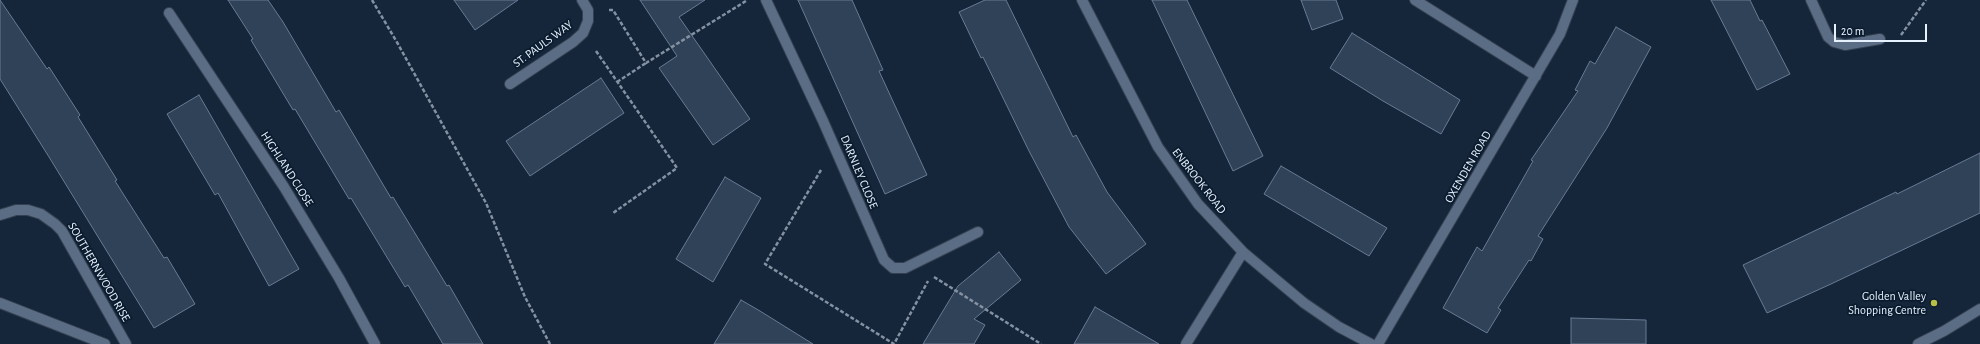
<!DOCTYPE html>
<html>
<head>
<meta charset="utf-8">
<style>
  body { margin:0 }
  #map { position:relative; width:1980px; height:344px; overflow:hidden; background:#15263a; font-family:"Alegreya Sans",sans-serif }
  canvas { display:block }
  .scale { position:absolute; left:1834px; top:24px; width:93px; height:18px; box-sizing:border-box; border:2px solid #e6f1ff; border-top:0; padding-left:5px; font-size:12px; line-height:14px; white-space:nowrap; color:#e6f1ff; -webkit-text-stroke:3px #0c1c2f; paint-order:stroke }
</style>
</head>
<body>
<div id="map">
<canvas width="1980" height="344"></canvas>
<div class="scale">20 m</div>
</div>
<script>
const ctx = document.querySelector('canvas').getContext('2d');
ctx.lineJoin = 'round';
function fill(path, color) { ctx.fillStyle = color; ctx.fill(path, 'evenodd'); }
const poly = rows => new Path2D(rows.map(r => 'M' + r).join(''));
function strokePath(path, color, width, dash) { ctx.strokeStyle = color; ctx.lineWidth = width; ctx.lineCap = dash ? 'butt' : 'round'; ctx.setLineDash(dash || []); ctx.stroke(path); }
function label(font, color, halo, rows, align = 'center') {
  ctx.font = font + ' "Alegreya Sans",sans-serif'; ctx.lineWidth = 3.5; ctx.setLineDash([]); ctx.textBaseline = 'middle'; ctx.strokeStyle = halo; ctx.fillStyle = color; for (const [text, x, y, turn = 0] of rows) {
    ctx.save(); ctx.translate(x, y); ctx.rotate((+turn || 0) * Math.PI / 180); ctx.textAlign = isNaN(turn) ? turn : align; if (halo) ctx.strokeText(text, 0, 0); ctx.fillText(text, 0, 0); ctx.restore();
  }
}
const building = poly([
  [0,0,47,69,49,67,80,115,78,117,117,180,115,181,164,258,167,257,195,304,154,328,49,157,0,79,0,0],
  [228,0,268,0,283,22,336,112,339,110,391,198,393,197,447,286,449,285,483,344,443,344,408,285,405,287,351,198,349,199,295,109,293,110,251,40,253,39,228,0],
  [454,0,518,0,475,30,454,0],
  [640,0,705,0,679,17,750,119,713,145,659,68,677,56,640,0],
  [798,0,852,0,883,70,879,71,927,175,885,194,798,0],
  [985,0,1006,0,1073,137,1076,135,1107,192,1146,244,1106,274,1069,227,1029,151,983,57,981,58,959,12,985,0],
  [1152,0,1187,0,1263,156,1233,171,1152,0],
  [1301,0,1336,0,1343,19,1312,30,1301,0],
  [1711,0,1750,0,1760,21,1762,20,1790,74,1757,90,1711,0],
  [1616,27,1651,47,1607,128,1538,236,1543,239,1531,261,1529,260,1498,308,1501,310,1487,333,1443,308,1477,247,1482,251,1533,161,1531,160,1578,91,1575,90,1590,61,1595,64,1616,27],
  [1352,33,1460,100,1441,134,1383,101,1330,68,1352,33],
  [601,78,624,113,530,176,506,141,601,78],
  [199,95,299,269,269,286,218,193,215,195,167,114,199,95],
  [1980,153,1980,213,1831,284,1767,313,1743,265,1896,192,1897,194,1980,153],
  [1281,166,1387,228,1369,256,1264,194,1281,166],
  [725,177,761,198,713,282,676,259,725,177],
  [999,252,1021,280,974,319,985,325,974,344,923,344,958,286,999,252],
  [741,300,760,311,813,344,714,344,741,300],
  [1095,307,1159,344,1074,344,1095,307],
  [1571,318,1646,320,1646,344,1571,344,1571,318]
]);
fill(building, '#304257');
strokePath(building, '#677b93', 1);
const minor = poly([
  [766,0,823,121,884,260,893,268,905,268,978,232],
  [1082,0,1158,147,1198,204,1243,252,1304,303,1339,327,1371,344],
  [1415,0,1536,76],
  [1811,0,1828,37,1834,42,1845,45,1880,39],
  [169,13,284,187,339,278,375,344],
  [510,84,573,42,583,33,588,21,588,10,582,0],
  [0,215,16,210,28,210,41,214,55,224,62,231,126,344],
  [0,303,105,344],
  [1186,344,1243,252],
  [1378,344,1560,34,1573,0],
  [1918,344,1944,331,1980,309]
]);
strokePath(minor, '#344051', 12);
strokePath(poly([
  [372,0,398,44,486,203,525,297,550,344],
  [609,10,613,10,646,63,746,1],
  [1901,35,1926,0],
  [596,51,677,168,613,213],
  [617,82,646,63],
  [821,170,765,264,894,344,928,281],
  [934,277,1041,344]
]), '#8491a2', 2.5, [4, 2]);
strokePath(minor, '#5a6d84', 10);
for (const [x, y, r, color] of [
  [1934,303,4,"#b9c046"]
]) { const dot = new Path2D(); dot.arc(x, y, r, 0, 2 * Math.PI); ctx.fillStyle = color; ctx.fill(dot); strokePath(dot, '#0c1c2f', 1.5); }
label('12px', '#e6f1ff', '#0c1c2f', [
  ["ST. PAULS WAY",543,44,-36],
  ["OXENDEN ROAD",1468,167,-60],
  ["HIGHLAND CLOSE",287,169,57],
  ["DARNLEY CLOSE",859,172,67],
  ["ENBROOK ROAD",1199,181,52],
  ["SOUTHERNWOOD RISE",99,272,60]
]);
label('12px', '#e6f1ff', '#0c1c2f', [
  ["Golden Valley",1926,296],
  ["Shopping Centre",1926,310]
], 'right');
</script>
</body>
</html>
